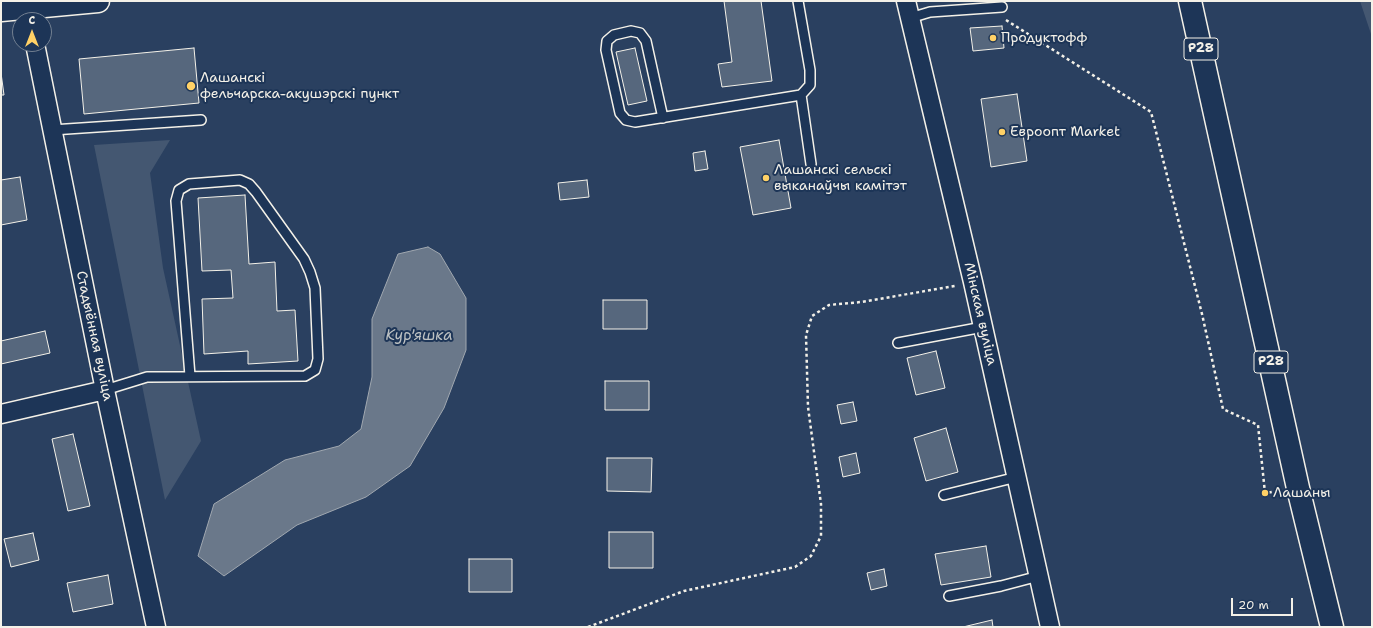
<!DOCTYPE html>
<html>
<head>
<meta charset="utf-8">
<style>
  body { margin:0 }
  #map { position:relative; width:1373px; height:628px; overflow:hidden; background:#2a4060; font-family:"Shantell Sans",sans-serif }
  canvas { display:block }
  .frame { position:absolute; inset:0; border:2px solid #f4f1e8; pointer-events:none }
  .north { position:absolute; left:12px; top:12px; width:40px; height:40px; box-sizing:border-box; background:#1d3557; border:1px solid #738091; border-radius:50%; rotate:0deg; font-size:11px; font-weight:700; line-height:16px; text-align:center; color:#f4f1e8 }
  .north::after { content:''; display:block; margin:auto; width:14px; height:18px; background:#ffd166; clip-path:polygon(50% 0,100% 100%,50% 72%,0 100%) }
  .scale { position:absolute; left:1231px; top:598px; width:62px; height:18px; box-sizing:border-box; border:2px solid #f4f1e8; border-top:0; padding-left:5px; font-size:12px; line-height:14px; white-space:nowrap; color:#f4f1e8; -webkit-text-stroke:3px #1d3557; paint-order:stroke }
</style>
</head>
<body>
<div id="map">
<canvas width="1373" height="628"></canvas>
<div class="frame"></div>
<div class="north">С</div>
<div class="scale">20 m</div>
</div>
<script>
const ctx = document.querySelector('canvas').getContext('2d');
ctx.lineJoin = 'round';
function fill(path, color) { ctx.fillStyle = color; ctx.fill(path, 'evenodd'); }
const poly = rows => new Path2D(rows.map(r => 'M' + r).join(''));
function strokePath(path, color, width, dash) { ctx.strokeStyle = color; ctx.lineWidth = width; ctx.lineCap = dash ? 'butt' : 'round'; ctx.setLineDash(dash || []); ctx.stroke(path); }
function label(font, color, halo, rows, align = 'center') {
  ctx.font = font + ' "Shantell Sans",sans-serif'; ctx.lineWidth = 4; ctx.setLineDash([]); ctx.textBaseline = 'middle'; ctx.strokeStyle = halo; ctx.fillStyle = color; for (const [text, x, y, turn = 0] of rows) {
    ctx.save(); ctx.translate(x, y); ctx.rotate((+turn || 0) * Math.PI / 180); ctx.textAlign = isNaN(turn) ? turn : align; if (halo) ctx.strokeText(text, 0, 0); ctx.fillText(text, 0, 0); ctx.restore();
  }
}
fill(poly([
  [1360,1,1372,1,1372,37],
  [170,140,150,173,163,268,201,441,165,500,94,145]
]), '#445771');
const water = poly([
  [428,247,440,254,466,298,466,350,444,408,410,466,366,497,297,525,224,576,198,556,214,504,285,460,339,446,361,429,372,377,372,319,398,254,428,247]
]);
fill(water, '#6a788a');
strokePath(water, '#a1a8b0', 1);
const building = poly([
  [724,1,761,1,772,81,722,87,718,64,732,62,724,1],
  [1002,26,1004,48,973,51,970,28,1002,26],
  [194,48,199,103,84,114,79,59,194,48],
  [635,48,647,101,628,105,616,52,635,48],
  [1,73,4,95,1,95,1,73],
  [1017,94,1027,161,991,167,981,99,1017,94],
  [779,140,791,208,753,215,740,147,779,140],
  [705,151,708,169,695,171,693,153,705,151],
  [20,177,27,220,1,225,1,180,20,177],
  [587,180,589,197,560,200,558,183,587,180],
  [245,195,249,264,275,262,277,311,295,310,298,361,248,364,248,351,204,354,202,299,233,298,231,270,202,271,198,198,245,195],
  [603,300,647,300,647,329,603,329,603,300],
  [45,331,50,353,1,364,1,341,45,331],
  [936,351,945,388,916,395,907,358,936,351],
  [605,381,649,381,649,410,605,410,605,381],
  [853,402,857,421,841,424,837,405,853,402],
  [946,428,958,472,926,481,914,438,946,428],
  [73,434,90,506,68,511,52,439,73,434],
  [856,453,860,473,843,477,839,457,856,453],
  [607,458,652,458,651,492,607,491,607,458],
  [609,532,653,532,653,568,609,568,609,532],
  [33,533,39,560,11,567,4,539,33,533],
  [986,546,991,577,941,585,935,554,986,546],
  [469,559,512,559,512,592,469,592,469,559],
  [884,569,887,586,871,590,867,573,884,569],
  [108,575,113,604,73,612,67,583,108,575],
  [992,620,993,627,963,627,992,620]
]);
fill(building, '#56677d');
strokePath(building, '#f4f1e8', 1);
const lane = poly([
  [910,18,930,12,1002,7],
  [801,95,811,164],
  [663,118,646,41,640,33,631,31,614,35,607,41,606,50,620,113,626,120,635,122,801,95,810,85,810,70,798,1],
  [52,130,201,120],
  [898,343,983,327],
  [105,390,147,377,305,376,315,370,318,359,315,288,310,272,304,259,256,192,249,184,240,180,189,184,179,190,176,201,190,376],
  [944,495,1017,477],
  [949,596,1001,586,1039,576]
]);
const street = poly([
  [906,1,973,282,1050,627],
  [35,44,105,390,156,627],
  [1,414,105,390]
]);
const secondary = poly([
  [1,10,98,1]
]);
const highway = poly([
  [1190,1,1298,488,1332,627]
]);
strokePath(lane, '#f4f1e8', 12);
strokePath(street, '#f4f1e8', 21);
strokePath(secondary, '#f4f1e8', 25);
strokePath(highway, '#f4f1e8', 25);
strokePath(poly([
  [1006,20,1151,112,1202,314,1223,409,1258,425,1265,493,1278,491],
  [588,627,684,591,795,567,811,556,821,536,821,504,808,407,806,335,812,316,829,305,861,302,955,286]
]), '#f4f1e8', 2.5, [3, 3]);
strokePath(lane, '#1d3557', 9);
strokePath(street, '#1d3557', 18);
strokePath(secondary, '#1d3557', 22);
strokePath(highway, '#1d3557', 22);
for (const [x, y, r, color] of [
  [993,38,4,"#ffd166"],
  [191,86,5,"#ffd166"],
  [1002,132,4,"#ffd166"],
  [766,178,4,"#ffd166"],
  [1265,493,4,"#ffd166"]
]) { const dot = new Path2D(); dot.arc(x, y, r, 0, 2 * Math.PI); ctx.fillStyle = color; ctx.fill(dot); strokePath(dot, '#1d3557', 1.5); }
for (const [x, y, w] of [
  [1201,49,34],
  [1271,362,34]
]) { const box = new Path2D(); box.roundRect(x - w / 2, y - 11, w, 22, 3); ctx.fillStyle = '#1d3557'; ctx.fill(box); strokePath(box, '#f4f1e8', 1); }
label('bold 13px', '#f4f1e8', null, [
  ["Р28",1201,49],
  ["Р28",1271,362]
]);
label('14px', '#f4f1e8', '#1d3557', [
  ["Продуктофф",1001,38],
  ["Лашанскі",200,78],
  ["фельчарска-акушэрскі пункт",200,94],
  ["Евроопт Market",1010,132],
  ["Лашанскі сельскі",774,170],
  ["выканаўчы камітэт",774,186],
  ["Лашаны",1273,493]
], 'left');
label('14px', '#f4f1e8', '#1d3557', [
  ["Мінская вуліца",980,314,77],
  ["Стадыённая вуліца",94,336,78]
]);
label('italic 15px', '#bdc1c2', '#1d3557', [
  ["Кур'яшка",419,336]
]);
</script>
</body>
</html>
